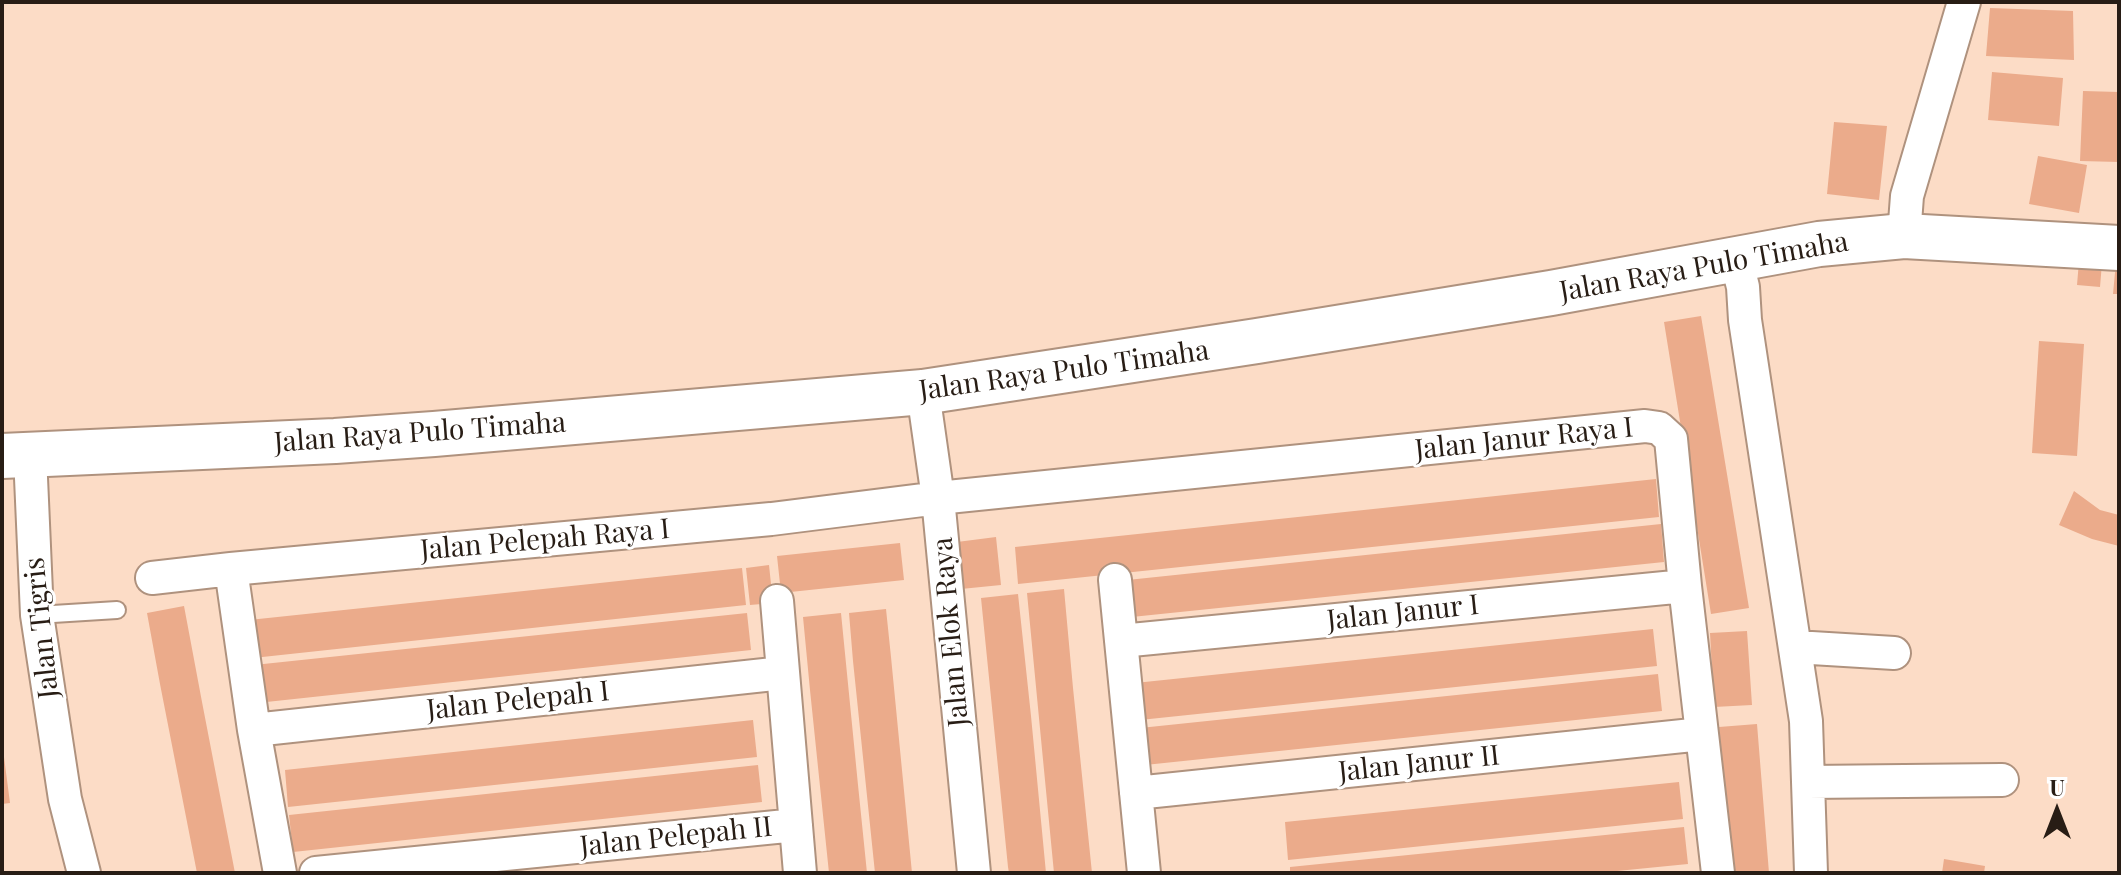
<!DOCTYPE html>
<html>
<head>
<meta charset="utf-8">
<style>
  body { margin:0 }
  #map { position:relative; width:2121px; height:875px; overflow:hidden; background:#fcdcc6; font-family:"Playfair Display",serif }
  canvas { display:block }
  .frame { position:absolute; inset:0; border:4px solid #281d15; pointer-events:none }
  .north { position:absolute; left:2017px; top:771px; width:80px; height:80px; -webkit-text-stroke:6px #fff; paint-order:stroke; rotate:0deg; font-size:22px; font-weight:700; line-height:32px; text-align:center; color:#281d15 }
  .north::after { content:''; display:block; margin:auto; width:28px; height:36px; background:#281d15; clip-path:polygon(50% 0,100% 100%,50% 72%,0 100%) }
</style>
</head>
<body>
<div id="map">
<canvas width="2121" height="875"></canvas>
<div class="frame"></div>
<div class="north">U</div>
</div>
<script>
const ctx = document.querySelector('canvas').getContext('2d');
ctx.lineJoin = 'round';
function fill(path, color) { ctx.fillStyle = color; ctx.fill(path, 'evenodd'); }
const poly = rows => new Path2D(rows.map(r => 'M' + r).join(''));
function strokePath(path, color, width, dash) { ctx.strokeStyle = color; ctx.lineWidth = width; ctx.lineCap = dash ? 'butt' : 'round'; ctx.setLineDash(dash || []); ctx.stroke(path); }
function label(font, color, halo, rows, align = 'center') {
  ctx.font = font + ' "Playfair Display",serif'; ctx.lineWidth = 6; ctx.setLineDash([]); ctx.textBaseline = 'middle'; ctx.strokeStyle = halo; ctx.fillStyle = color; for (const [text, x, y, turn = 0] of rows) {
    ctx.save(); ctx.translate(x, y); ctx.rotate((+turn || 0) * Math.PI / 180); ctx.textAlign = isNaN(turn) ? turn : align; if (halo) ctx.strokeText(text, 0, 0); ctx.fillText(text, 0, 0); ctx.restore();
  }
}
fill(poly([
  [1990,8,2073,11,2074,60,1986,56],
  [1992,72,2063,78,2059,126,1988,120],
  [2083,91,2119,92,2119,162,2080,161],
  [1834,122,1887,126,1879,200,1827,194],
  [2038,156,2087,165,2079,213,2029,204],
  [2079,261,2102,263,2100,287,2077,285],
  [2116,262,2119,262,2119,294,2113,294],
  [1701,316,1749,608,1711,614,1664,322],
  [2039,341,2084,344,2077,456,2032,453],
  [1656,479,1659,517,1018,584,1015,547],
  [2074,491,2100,510,2119,515,2119,546,2092,539,2059,525],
  [1661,524,1664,562,1122,618,1118,581],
  [996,537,1001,585,961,589,957,542],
  [900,543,904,580,781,593,777,556],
  [769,565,773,603,750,605,746,568],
  [742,568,746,605,253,658,249,620],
  [1064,589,1073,688,1092,873,1054,873,1041,739,1027,593],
  [1018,594,1031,716,1046,873,1009,873,1008,867,981,598],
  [184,606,202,702,235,873,197,873,160,684,147,613],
  [886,609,891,657,912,873,875,873,853,661,849,613],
  [747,613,751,650,257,703,254,665],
  [841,613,858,785,867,873,829,873,810,690,803,617],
  [1653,629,1657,666,1140,720,1135,683],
  [1747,631,1752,705,1714,707,1710,633],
  [1658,674,1662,711,1145,765,1140,728],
  [753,720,757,757,288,807,285,770],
  [1757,724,1769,873,1731,873,1719,727],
  [4,757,10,803,2,804,2,758],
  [758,765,762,802,293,852,289,815],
  [1679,782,1683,819,1288,860,1285,822],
  [1684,827,1688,864,1597,873,1290,873,1290,867],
  [1944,859,1985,866,1984,873,1942,873]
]), '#ebab8b');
const lane = poly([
  [37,615,117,610]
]);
const street = poly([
  [1904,236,1907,196,1964,2],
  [1736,259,1743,287,1745,320,1806,721,1811,873],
  [923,392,938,498,974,873],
  [30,455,37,615,65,799,84,873],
  [231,569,254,730,280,873],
  [152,578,231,569,771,519,938,498,1645,426,1659,428,1671,439,1685,586,1718,873],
  [1115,580,1144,873],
  [777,601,800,873],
  [1121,641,1685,586],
  [1795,647,1894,653],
  [254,730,783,673],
  [1808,782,2002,780],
  [1136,793,1702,734],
  [316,873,796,825]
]);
const secondary = poly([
  [2,456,335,441,434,434,923,392,1257,341,1551,293,1819,244,1904,236,2119,248]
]);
strokePath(lane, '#af927e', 20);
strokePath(street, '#af927e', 36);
strokePath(secondary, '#af927e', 48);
strokePath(lane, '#fff', 16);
strokePath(street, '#fff', 32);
strokePath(secondary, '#fff', 44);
label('28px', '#281d15', '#fff', [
  ["Jalan Raya Pulo Timaha",1704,267,-10],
  ["Jalan Raya Pulo Timaha",1064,371,-8],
  ["Jalan Raya Pulo Timaha",420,433,-4],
  ["Jalan Janur Raya I",1524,439,-6],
  ["Jalan Pelepah Raya I",545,540,-5],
  ["Jalan Janur I",1403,613,-6],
  ["Jalan Tigris",42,628,-96],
  ["Jalan Elok Raya",951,632,-95],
  ["Jalan Pelepah I",518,701,-6],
  ["Jalan Janur II",1419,764,-6],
  ["Jalan Pelepah II",676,837,-6]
]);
</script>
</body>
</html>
